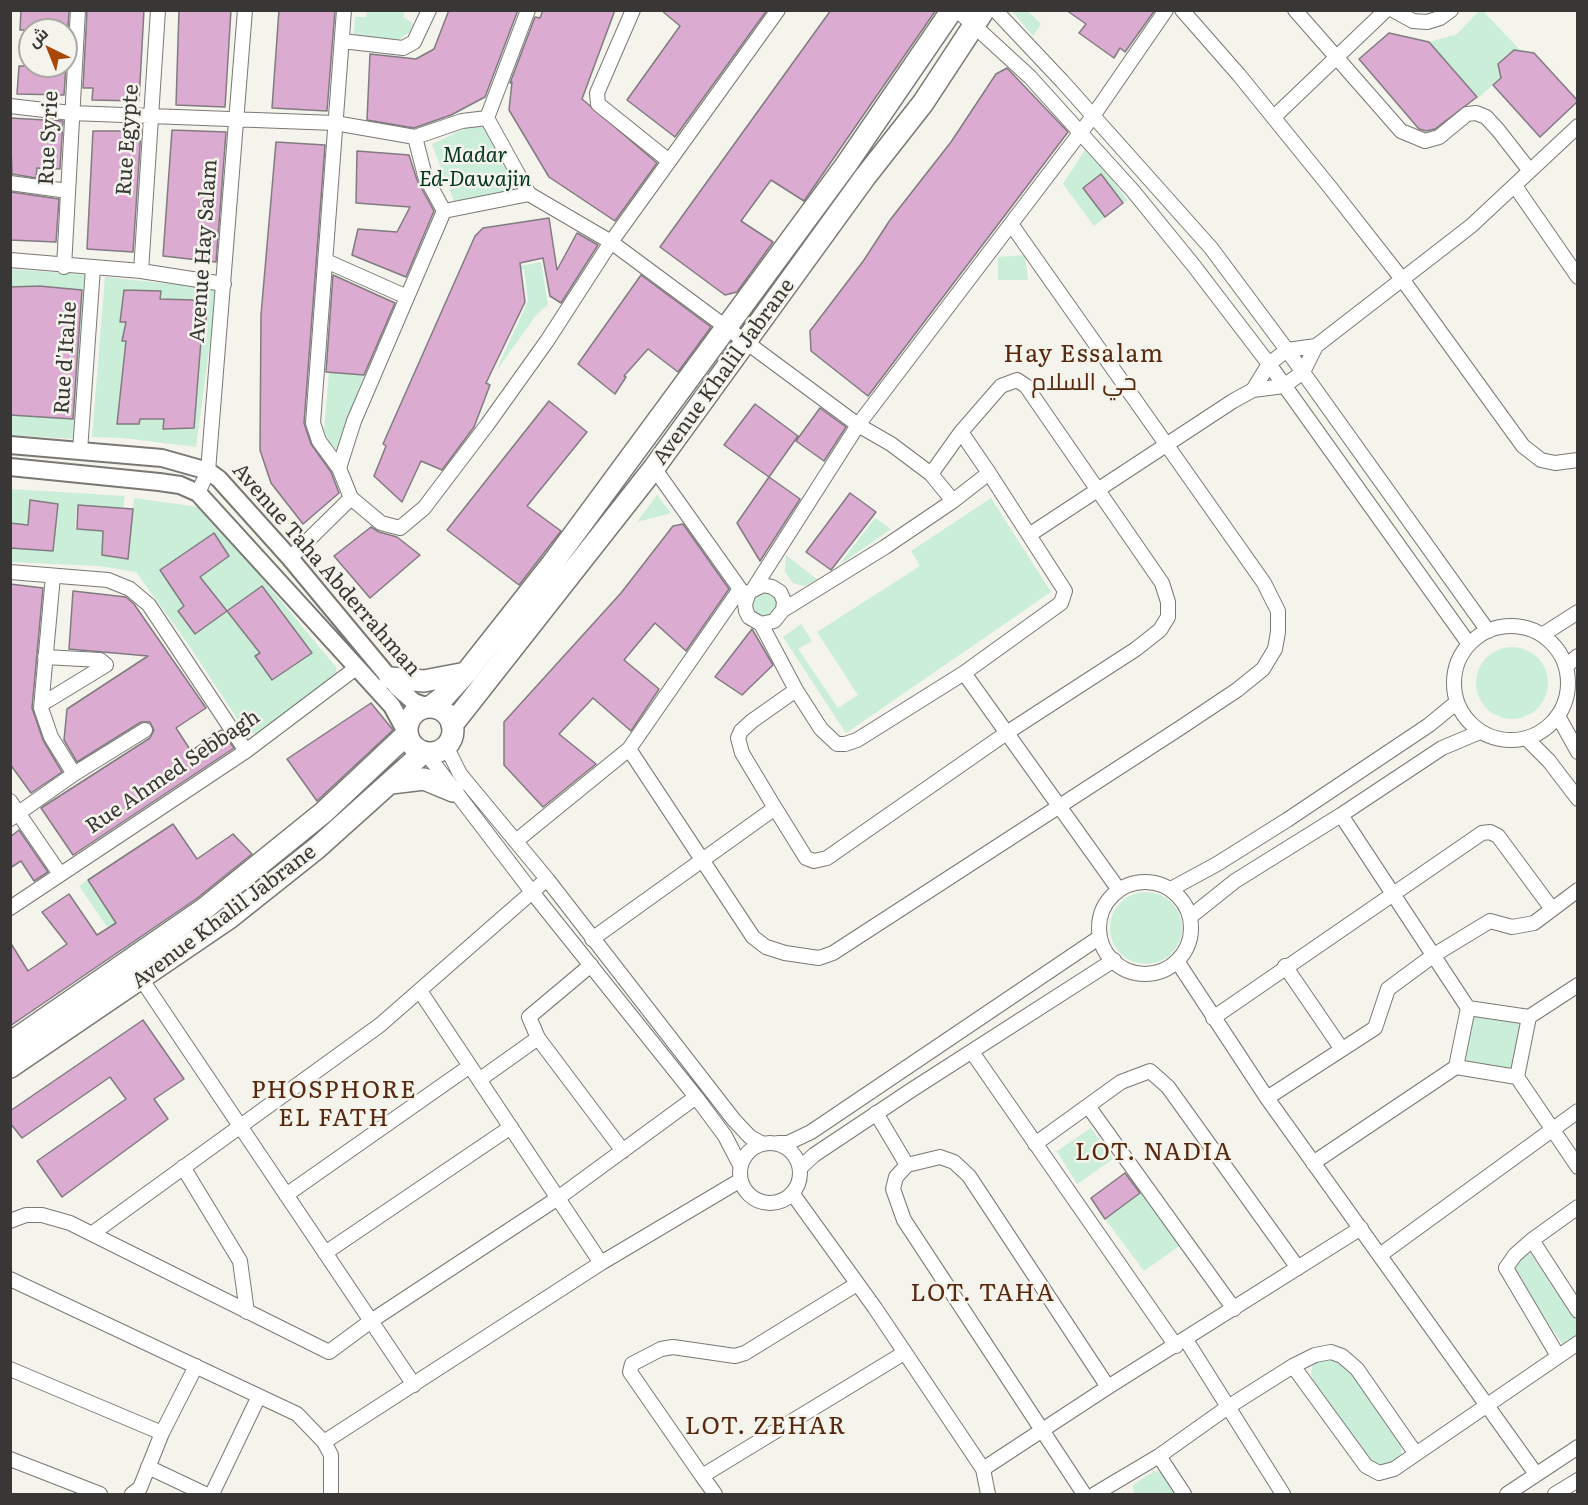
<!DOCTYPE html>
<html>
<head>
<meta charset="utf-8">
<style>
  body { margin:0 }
  #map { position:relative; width:1588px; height:1505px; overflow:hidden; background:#f4f3ec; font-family:Literata,Cairo,serif }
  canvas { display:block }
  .frame { position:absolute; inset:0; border:12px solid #383735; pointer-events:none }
  .north { position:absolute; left:18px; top:18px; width:60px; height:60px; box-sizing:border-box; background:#f4f3ec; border:2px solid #a9a8a3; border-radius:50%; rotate:317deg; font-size:16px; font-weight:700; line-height:24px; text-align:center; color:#383735 }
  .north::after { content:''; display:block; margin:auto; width:21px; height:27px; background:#a94805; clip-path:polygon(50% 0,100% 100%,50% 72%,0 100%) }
</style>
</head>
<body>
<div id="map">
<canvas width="1588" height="1505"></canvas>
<div class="frame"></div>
<div class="north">ش</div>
</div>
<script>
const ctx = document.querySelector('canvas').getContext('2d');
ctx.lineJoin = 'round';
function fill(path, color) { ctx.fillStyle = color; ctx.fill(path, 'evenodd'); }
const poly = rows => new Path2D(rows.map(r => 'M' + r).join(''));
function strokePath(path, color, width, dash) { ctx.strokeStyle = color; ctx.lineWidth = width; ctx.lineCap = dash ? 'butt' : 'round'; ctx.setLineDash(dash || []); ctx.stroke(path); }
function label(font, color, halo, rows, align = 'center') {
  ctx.font = font + ' Literata,Cairo,serif'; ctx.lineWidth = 5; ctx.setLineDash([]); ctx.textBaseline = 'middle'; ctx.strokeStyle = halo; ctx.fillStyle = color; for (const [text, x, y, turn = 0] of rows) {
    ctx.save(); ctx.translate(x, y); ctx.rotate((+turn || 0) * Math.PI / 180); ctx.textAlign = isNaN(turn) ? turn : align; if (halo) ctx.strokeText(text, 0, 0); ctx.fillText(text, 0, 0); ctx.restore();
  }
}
fill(poly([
  [367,11,405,11,403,17,413,23,410,32,399,39,353,38,355,17,366,17],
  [1012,11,1028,11,1041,24,1033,36],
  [1479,11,1483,11,1521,51,1514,50,1498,64,1503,76,1478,98,1429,42,1457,34],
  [484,120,520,191,455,204,432,144],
  [1085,150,1106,171,1127,200,1094,226,1063,184],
  [1025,255,1028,280,998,280,998,257],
  [541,262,548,305,537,314,496,371,528,301,524,269,510,272,510,268],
  [10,269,88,275,76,439,11,435],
  [105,277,217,289,196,447,123,438,92,437],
  [329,372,364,375,337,450,329,442,324,430],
  [10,489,125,496,123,509,77,505,75,528,103,531,102,555,128,559,134,498,198,507,206,511,336,667,337,675,257,734,246,732,186,641,136,572,99,566,11,562],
  [657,495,671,513,637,522],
  [991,498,1051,592,846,733,783,637,801,624,812,641,798,649,838,708,858,695,817,632,920,566,911,551],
  [875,518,891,529,839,565],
  [786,555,818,580,804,586,793,583,785,572],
  [769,588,780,602,771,618,753,616,748,599],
  '1476 683a36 36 0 1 1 72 0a36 36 0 1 1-72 0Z',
  [96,874,142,941,125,953,79,886],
  '1110 928a36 36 0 1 1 72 0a36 36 0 1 1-72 0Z',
  [1473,1014,1522,1022,1513,1069,1463,1063],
  [1091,1128,1113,1159,1077,1184,1057,1151],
  [1142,1192,1182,1244,1144,1271,1105,1219],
  [1524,1253,1531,1254,1577,1321,1578,1340,1565,1347,1563,1345,1513,1271,1513,1265],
  [1332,1357,1351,1369,1401,1440,1401,1456,1394,1462,1381,1465,1370,1461,1314,1382,1311,1375,1313,1363,1317,1359],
  [1155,1471,1163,1472,1177,1494,1134,1494,1133,1486,1137,1482]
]), '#caeed8');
const building = poly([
  [21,10,69,10,66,65,66,30,20,30,21,10],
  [87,10,144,10,139,101,92,100,93,88,83,88,87,10],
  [179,10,231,10,225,107,176,105,179,10],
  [279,10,335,10,327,111,272,108,279,10],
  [449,10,518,10,485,97,451,115,414,128,367,120,370,54,416,59,434,49,449,10],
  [543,10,615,10,582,99,657,163,615,221,549,177,509,110,512,82,510,83,535,17,540,18,543,10],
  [661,10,767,10,675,137,627,100,680,26,661,10],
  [831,10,936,10,804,201,771,180,741,221,773,242,737,292,725,295,660,247,831,10],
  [1066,10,1155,10,1125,52,1120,48,1114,58,1079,33,1086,24,1066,10],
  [1389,33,1429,42,1477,97,1435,129,1426,131,1419,129,1359,59,1389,33],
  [1514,50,1534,53,1578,101,1540,137,1493,85,1501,78,1498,64,1514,50],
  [19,66,66,66,64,95,17,94,19,66],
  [1007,68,1068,132,868,396,811,351,810,331,864,260,890,220,951,142,996,74,1007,68],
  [10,118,63,121,60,169,37,168,36,178,12,174,10,118],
  [172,130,226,132,216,262,163,256,172,130],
  [93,131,141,131,133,252,87,249,93,131],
  [276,142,325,145,304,423,311,444,331,472,339,493,303,524,271,483,260,450,261,315,276,142],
  [357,151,409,155,417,180,434,211,406,277,352,255,358,229,397,232,410,207,356,203,357,151],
  [1101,174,1123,203,1105,217,1083,188,1101,174],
  [11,192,59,199,56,242,10,240,11,192],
  [549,218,557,270,577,233,598,245,561,303,550,296,543,258,520,263,525,302,486,383,490,385,474,427,442,470,421,461,402,502,374,476,386,446,383,444,475,236,483,228,549,218],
  [333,275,395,303,364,375,326,372,333,275],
  [641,275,711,327,678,372,648,349,624,376,626,377,615,394,578,364,641,275],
  [39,286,82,290,73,419,10,415,10,287,39,286],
  [124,290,161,291,160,299,194,300,194,304,201,305,201,311,207,311,205,328,202,328,194,428,163,429,164,419,140,419,139,424,117,424,126,341,122,341,126,322,120,322,124,290],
  [549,401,587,432,527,506,561,531,519,585,447,530,549,401],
  [755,404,798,436,769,477,724,445,755,404],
  [820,408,846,427,824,461,796,441,820,408],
  [769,477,800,499,760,561,737,523,769,477],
  [850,493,876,512,831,570,806,552,850,493],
  [30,500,58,504,53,551,10,548,10,523,28,525,30,500],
  [78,505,133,509,128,559,102,555,103,531,77,529,78,505],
  [683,524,729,589,686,651,655,623,624,660,659,689,631,731,593,698,559,734,596,764,543,807,504,765,504,722,621,593,673,526,683,524],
  [371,527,379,532,397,537,420,555,370,598,334,556,371,527],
  [214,533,229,556,200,577,227,611,195,634,178,611,184,606,160,570,214,533],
  [10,584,43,588,32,708,43,740,62,772,31,793,10,764,10,584],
  [262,586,312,653,272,680,255,656,260,653,227,611,262,586],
  [73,591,126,597,134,604,206,708,176,728,191,751,221,730,234,748,73,855,41,808,150,738,154,730,150,722,141,722,77,762,64,740,67,709,148,656,69,649,73,591],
  [752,629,773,665,742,695,715,677,752,629],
  [371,703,393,730,317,801,287,759,371,703],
  [173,824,197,859,233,834,252,854,196,899,10,1026,10,942,28,971,67,944,42,912,69,894,97,935,116,923,88,880,173,824],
  [19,830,48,872,34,881,21,861,10,868,10,837,19,830],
  [143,1020,184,1079,154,1099,168,1119,62,1197,37,1161,126,1099,110,1077,22,1138,10,1123,10,1111,143,1020],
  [1125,1173,1140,1193,1105,1219,1091,1198,1125,1173]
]);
fill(building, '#dcabd2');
strokePath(building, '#817b7f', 1.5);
const minor = poly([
  [344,10,313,423,319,441,339,468,351,498,381,523,400,528,424,508,487,425,547,341,611,242,778,10],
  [633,10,597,93,598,104,669,161],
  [957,10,1030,77,1133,191,1194,266,1269,364,1469,644],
  [995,10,1062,81,1211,248,1287,350,1488,631],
  [1182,10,1239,75,1329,186,1402,279,1523,446,1541,460,1555,463,1578,460],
  [1295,10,1401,131,1425,141,1439,137,1467,114,1476,113,1486,117,1498,130,1530,171],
  [1393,10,1413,21,1427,22,1440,18,1451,10],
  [342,41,403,48,414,42,429,10],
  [10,106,71,113,335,123,415,137,425,176,444,211,529,194],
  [1274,117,1386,10],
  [487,118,528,10],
  [415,137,462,121,487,118,529,194,611,242,858,425,891,444,931,474,953,501],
  [10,183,68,191],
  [1515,186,1578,277],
  [10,260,141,271,224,284],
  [326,261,407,297],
  [64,267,78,10],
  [141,271,158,10],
  [1253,390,1269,364,1287,350,1316,346],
  [961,432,989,473],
  [80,451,93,268],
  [339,468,354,421,444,211],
  [654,468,745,596],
  [198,493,208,471,245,10],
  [1029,535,1233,401,1253,390,1284,386,1303,372,1316,346,1471,226,1578,126],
  [290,558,351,498],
  [10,572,108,580,130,589,149,605,246,751],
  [53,576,41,708,51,737,74,774],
  [754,588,858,425,1093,116,1166,10],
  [761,624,774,621,783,610,784,601,780,592,772,587,763,585,749,592,745,604,746,611,749,617,761,624,796,690,821,729,837,744,845,744,857,740,964,673,1061,603,1065,591,989,473,953,501,885,547,783,610],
  '1454 683a57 57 0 1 1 114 0a57 57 0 1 1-114 0Z',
  [1542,635,1578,612],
  [1566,666,1578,656],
  [964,673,1119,890],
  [42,704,106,665,100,660,45,657],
  [1558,716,1578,752],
  [1527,739,1549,761,1578,799],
  [446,746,460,774,547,879,734,1120,750,1137,761,1143],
  [629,749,753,937,766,947,785,953,819,958,833,953,1180,728,1237,690,1263,669,1275,649,1278,632,1278,611,1264,583,1011,224],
  [426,753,532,892,696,1097,725,1136,740,1165],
  [10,801,60,874],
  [775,808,742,753,738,738,741,731,752,721,796,690],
  [1341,815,1468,1008,1456,1067,1517,1077,1529,1017,1468,1008],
  [10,819,74,774,145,730],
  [516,841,629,749,740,589],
  '1099 928a46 46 0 1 1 92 0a46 46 0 1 1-92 0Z',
  [1171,889,1217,864,1287,820,1429,725,1457,702],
  [10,908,246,751,356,668],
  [1190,917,1235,881,1341,815,1442,748,1480,732],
  [592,939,775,808,806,858,814,861,827,858,1008,732,1136,649,1160,630,1168,617,1168,602,1162,583,1026,386,1017,380,1001,386,961,432,931,474],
  [1177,961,1267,1098,1536,1474],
  [1285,966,1341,1048],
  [142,980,414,1385],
  [420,991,601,1263],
  [1529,1017,1578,985],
  [1213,1018,1482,833,1490,832,1498,836,1552,909],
  [538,1038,529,1017,591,965],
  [972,1052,1176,1346],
  [1517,1077,1578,1167],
  [479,1080,538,1038,623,1151],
  [1267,1098,1375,1028,1388,989,1434,955,1490,921,1512,927,1534,923,1578,890],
  [1088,1106,1234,1309],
  [876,1113,907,1165,940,1157,954,1162,969,1176,1108,1387],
  '740 1173a30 30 0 1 1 60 0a30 30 0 1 1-60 0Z',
  [778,1143,788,1143,811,1132,1100,937],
  [1035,1144,1121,1082,1150,1071,1168,1087,1298,1268],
  [1313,1163,1456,1067],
  [907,1165,896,1177,893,1189,904,1220,1084,1494],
  [183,1167,240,1261,247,1312],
  [800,1168,814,1155,913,1089,1114,960],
  [792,1193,875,1308,983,1469,1108,1387,1361,1228],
  [286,1195,470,1066],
  [10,1221,26,1215,42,1215,70,1223,329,1352,371,1321,558,1198,696,1097],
  [93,1233,380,1025,547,879],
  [1532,1240,1578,1311],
  [325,1253,511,1127],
  [1380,1255,1578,1111],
  [10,1279,297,1414,324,1442,331,1455,331,1494],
  [1186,1340,1283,1494],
  [1558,1356,1506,1268,1515,1255,1532,1240,1578,1207],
  [1293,1366,1366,1466,1379,1473,1394,1469,1578,1343],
  [10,1369,162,1433],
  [324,1442,601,1263,739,1181],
  [1159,1456,1184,1494],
  [10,1459,100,1494],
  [148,1467,205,1494],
  [983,1469,988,1494],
  [702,1476,630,1372,632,1364,661,1349,673,1347,735,1356,745,1353,857,1284],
  [132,1494,140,1488,162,1433,196,1366],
  [212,1494,259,1396],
  [715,1494,702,1476,904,1353],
  [1095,1494,1159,1456,1228,1407,1293,1366,1315,1355,1331,1352,1342,1356,1357,1369,1416,1454],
  [1507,1494,1578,1447],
  [1555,1494,1578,1480]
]);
const tertiary = poly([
  [10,445,162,458,208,471,219,479,290,558,397,687,414,702,429,707],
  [10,467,159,482,180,485,198,493,392,706,407,734]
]);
const primary = poly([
  [390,678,424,681,466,673],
  [430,707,446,695,466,673,552,564,846,165,952,10],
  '407 730a23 23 0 1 1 46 0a23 23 0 1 1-46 0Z',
  [452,725,654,468,865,177,923,103,984,10],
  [391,783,424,779,453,791],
  [10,1043,204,909,324,812,407,734],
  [10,1067,229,918,317,848,424,752]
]);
strokePath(minor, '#7a7873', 16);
strokePath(tertiary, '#7a7873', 20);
strokePath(primary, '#7a7873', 24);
strokePath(minor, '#fff', 14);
strokePath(tertiary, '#fff', 16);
strokePath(primary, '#fff', 21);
label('21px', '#383735', '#f4f3ec', [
  ["Rue Syrie",49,138,-87],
  ["Rue Egypte",128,140,-86],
  ["Avenue Hay Salam",204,251,-86],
  ["Rue d'Italie",66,358,-86],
  ["Avenue Khalil Jabrane",724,372,-54],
  ["Avenue Taha Abderrahman",326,570,49],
  ["Rue Ahmed Sebbagh",173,772,-34],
  ["Avenue Khalil Jabrane",224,917,-37]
]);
label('italic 21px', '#02341f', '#f4f3ec', [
  ["Madar",475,156],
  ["Ed-Dawajin",475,180]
]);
ctx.letterSpacing = '1.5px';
label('24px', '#58280e', '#f4f3ec', [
  ["Hay Essalam",1084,355],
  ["حي السلام",1084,383],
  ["PHOSPHORE",334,1091],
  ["EL FATH",334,1119],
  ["LOT. NADIA",1154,1153],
  ["LOT. TAHA",983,1294],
  ["LOT. ZEHAR",766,1427]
]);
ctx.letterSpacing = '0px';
</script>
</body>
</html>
